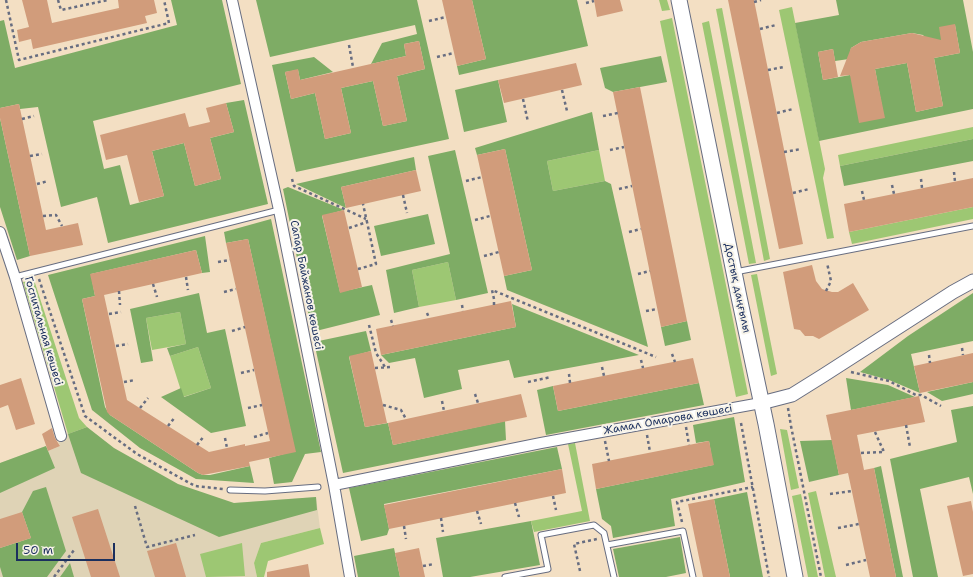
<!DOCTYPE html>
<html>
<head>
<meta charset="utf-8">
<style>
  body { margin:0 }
  #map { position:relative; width:973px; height:577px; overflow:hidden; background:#f3dfc3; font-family:"Shantell Sans",sans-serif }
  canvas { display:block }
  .scale { position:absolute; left:16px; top:543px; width:99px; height:18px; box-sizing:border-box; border:2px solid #1b2f5e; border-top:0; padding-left:5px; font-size:12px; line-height:14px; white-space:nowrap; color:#1b2f5e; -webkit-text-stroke:3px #f7f3e8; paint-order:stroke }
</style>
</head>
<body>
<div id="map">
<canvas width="973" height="577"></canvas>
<div class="scale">50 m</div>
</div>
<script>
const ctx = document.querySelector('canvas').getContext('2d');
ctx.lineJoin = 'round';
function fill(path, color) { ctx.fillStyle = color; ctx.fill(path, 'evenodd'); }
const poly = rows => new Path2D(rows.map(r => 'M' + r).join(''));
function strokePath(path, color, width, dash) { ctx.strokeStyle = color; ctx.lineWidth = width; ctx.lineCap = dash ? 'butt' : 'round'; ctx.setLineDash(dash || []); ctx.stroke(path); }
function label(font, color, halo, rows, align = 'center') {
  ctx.font = font + ' "Shantell Sans",sans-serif'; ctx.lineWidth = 4; ctx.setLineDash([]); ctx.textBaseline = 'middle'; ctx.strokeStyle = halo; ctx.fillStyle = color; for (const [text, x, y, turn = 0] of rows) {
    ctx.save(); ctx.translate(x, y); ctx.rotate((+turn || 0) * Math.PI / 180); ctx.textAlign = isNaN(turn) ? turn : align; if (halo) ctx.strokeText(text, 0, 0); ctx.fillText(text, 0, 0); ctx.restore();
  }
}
fill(poly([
  [87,427,157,482,205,505,316,497,320,528,261,543,254,563,257,577,0,577,0,463,46,446,48,451,60,446,57,437]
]), '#dfd3b6');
fill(poly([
  [659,0,667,0,670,10,662,11],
  [792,7,825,169,823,178,834,238,827,239,779,10],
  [722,8,770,259,764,261,716,9],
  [672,18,748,394,736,397,660,21],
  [709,21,756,263,749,264,702,23],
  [973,127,973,139,840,166,838,155],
  [599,150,605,181,553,191,547,161],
  [973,207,973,219,852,244,849,232],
  [448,262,456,300,419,307,412,270],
  [757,274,777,374,771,376,751,275],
  [34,280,79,418,87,427,68,434,23,282],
  [180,312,186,344,152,350,146,318],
  [198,347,211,388,183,397,170,356],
  [780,429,787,430,799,488,791,490],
  [575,443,590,521,534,532,531,521,582,511,568,444],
  [816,491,836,577,825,577,808,493],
  [801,494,818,577,808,577,792,496],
  [320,528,324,544,268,561,264,577,257,577,254,563,261,543],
  [242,543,245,576,206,577,200,554]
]), '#9dc773');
fill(poly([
  [171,0,222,0,241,84,93,121,104,169,120,165,130,205,164,196,152,151,184,143,195,186,221,179,210,138,234,132,226,103,244,100,268,204,108,243,97,197,61,207,38,107,20,109,19,104,0,108,0,21,4,20,15,68,177,25],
  [256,0,417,0,449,139,296,172,272,65,314,57,333,72,300,80,298,70,285,72,291,99,315,93,325,139,351,133,341,88,373,81,383,126,407,121,397,76,425,69,419,41,404,44,406,56,371,64,382,43,417,34,415,25,270,57],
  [472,0,577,0,588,46,459,75,457,66,486,59],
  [836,0,963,0,973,52,973,109,819,141,795,23,839,15],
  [955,25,960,53,934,58,943,106,916,112,907,63,875,69,884,118,850,75,823,80,818,52,833,49,835,61,849,59,851,48,861,42,912,33,923,35,926,39,942,41],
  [661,56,667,82,613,92,605,88,600,68],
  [498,80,507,122,464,132,455,90],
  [592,112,599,150,547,161,553,191,605,181,611,184,648,347,507,290,504,276,532,270,505,149,477,155,475,148],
  [0,118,30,256,17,260,0,207],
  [973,139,973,161,844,186,840,166],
  [455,150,488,293,456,300,448,262,412,270,419,307,394,313,386,270,450,254,428,156],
  [414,157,416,170,341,187,346,208,296,184],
  [288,187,344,210,322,216,340,292,372,285,380,315,312,332,283,189],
  [428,214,435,244,381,256,374,226],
  [271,219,321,452,305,454,292,482,274,484,269,458,295,451,248,239,226,243,224,232],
  [205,236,210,272,202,273,196,250,91,274,95,296,82,299,105,407,110,415,198,473,203,475,210,475,250,466,254,483,196,479,140,448,92,410,48,275],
  [199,293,207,333,225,329,246,426,211,433,161,397,181,388,184,397,211,388,198,347,170,356,167,348,186,344,180,312,146,318,153,361,141,363,130,309],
  [973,293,973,341,911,354,920,393,889,380,860,372,908,336],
  [512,304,639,355,514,378,509,360,458,370,462,389,424,398,415,358,389,363,381,355,516,327],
  [687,321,691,340,665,346,661,327],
  [366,331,371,351,349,357,365,427,388,423,393,445,505,421,506,440,343,473,314,342],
  [846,378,888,385,915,397,851,410],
  [973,382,973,394,942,401,927,392],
  [699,383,704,405,546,435,537,390,553,386,558,411],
  [973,406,973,494,969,477,920,489,938,577,913,577,890,459,957,442,951,410],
  [734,417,745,482,671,499,675,526,613,538,611,526,602,519,596,489,713,465,709,441,696,443,693,425],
  [87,427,114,448,178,484,234,503,316,497,317,510,219,537,81,473,68,434],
  [832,440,839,475,809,482,800,441],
  [46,446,55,468,0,493,0,463],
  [557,447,562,469,384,504,389,529,387,535,361,541,349,488],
  [881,466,903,577,896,577,874,468],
  [46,487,66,551,47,577,3,577,0,567,0,548,31,538,22,512,33,491],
  [747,492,763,577,730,577,714,499],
  [531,521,540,565,470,577,443,577,436,538],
  [680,537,686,573,666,577,619,577,613,549],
  [394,548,400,577,358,577,354,556],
  [70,563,74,577,60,577]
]), '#7eac65');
fill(poly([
  [22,0,47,0,52,23,119,8,118,0,154,0,157,13,145,16,147,23,33,49,31,39,19,42,17,30,29,27],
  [442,0,472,0,486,59,457,66],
  [594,0,620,0,623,11,597,17],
  [728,0,754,0,803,244,779,249],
  [955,24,960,53,934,58,943,106,916,112,907,63,875,69,885,118,859,123,850,75,840,76,851,48,861,42,912,33,941,40,939,27],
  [419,41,425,69,397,76,407,121,383,126,373,81,341,88,351,133,325,139,315,93,291,99,285,72,298,69,300,80,406,56,404,44],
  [833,49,838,77,823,80,818,52],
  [576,63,582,85,504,103,498,80],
  [640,87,687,321,661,327,613,92],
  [226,103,234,132,210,138,221,179,195,186,184,143,152,151,164,196,139,202,127,155,106,160,100,135,185,113,189,127,210,122,206,108],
  [19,104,46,230,78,223,83,245,30,256,0,118,0,108],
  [505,149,532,270,504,276,477,155],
  [416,170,421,191,346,208,341,187],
  [973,178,973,207,849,232,844,204],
  [344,210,362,287,340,293,322,215],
  [248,239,296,452,249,462,250,466,203,475,198,473,110,415,107,412,82,299,95,296,90,274,196,250,202,273,104,295,127,400,209,452,245,444,245,446,270,441,226,243],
  [812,265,816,281,822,289,832,292,838,292,853,283,869,310,819,339,813,336,805,336,800,330,794,329,783,272],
  [511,301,516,327,381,355,376,329],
  [371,351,387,423,365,427,349,356],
  [973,353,973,382,920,393,914,366],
  [693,358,699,383,558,411,553,386],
  [21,378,35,424,16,430,8,405,0,408,0,385],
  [521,394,527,417,393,445,388,423],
  [919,396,925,422,857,435,864,470,874,468,896,577,870,577,848,473,839,475,826,415],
  [52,428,55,438,60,446,48,451,42,434],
  [709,441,714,465,596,489,592,464],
  [562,469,566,493,389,529,384,505],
  [714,499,730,577,703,577,688,504],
  [971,501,973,512,973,574,963,576,947,506],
  [98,509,120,577,91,577,72,517],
  [22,512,31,538,0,548,0,519],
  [176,543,186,577,155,577,147,551],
  [419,548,425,577,400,577,395,553],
  [308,564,310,577,267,577,267,572]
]), '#d19c7b');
const service = poly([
  [735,272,973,226],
  [15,277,279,210],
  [230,490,265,491,318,487],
  [607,545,683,531,693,577],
  [505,577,548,569,541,535,594,525,604,533,614,577]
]);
const minor = poly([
  [232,0,279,210,334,485,350,577],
  [0,232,15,277,61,436],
  [334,485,541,443,761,403]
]);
const tertiary = poly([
  [761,403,792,395,824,375,953,292,973,281]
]);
const secondary = poly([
  [679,0,739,297,766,424,795,577]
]);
strokePath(service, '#676d81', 7);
strokePath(minor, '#676d81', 12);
strokePath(tertiary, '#676d81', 15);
strokePath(secondary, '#676d81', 17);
strokePath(poly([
  [6,0,19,60,169,23,164,0],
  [58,0,61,10,108,0],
  [754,2,761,0],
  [586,3,594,1],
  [429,21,446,17],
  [760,29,776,25],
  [349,45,353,67],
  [437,57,454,53],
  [768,70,784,67],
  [562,90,567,111],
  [523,99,528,122],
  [777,113,793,109],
  [603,116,618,113],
  [22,119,34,116],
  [610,150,624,147],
  [784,152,801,149],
  [30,156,42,154],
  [954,172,955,182],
  [292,179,294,186,366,219],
  [921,179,922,188],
  [466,181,482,177],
  [37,184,48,181],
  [892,185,894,194],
  [619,189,632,186],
  [862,191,864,200],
  [793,193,809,189],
  [403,195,407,213],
  [43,216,56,215,62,226],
  [475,220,490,216],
  [349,228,367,222,363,204],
  [629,232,641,229],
  [484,256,499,252],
  [218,262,230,260],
  [358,269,376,264,367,222],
  [638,274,650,271],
  [186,277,188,290],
  [39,279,85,416,137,454,195,486,223,489],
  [153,284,157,297],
  [119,291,120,305],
  [826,291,831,281,827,263],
  [224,292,236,289],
  [462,305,463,311],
  [494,305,494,299,492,290,656,357],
  [646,311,657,309],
  [427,313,429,318],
  [109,314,121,312],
  [391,320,393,326],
  [369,325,376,353,385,367],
  [232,331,245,327],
  [116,346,128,344],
  [962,348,963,355],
  [672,354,675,362],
  [929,355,930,363],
  [641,360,643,368],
  [602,367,604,376],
  [375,368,391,367],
  [851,372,889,381,916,395,921,395,941,406],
  [241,373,254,370],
  [569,374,570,383],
  [124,382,135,380],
  [528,382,551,377],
  [475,394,478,403],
  [442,401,444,411],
  [383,405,401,410,406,419],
  [140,408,148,398],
  [248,408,262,405],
  [788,408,791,426,821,577],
  [741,423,769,577],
  [906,425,910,447],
  [168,426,175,417],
  [686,427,689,445],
  [647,435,650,452],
  [254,437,268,433],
  [225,438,227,448],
  [605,441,609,461],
  [197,445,204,436],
  [861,453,884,452,875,432],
  [830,494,852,491],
  [553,496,556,510],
  [515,503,519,517],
  [135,506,147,547,195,535],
  [477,511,481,524],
  [441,518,443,532],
  [682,522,677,502,753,487],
  [404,526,406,539],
  [838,528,859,524],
  [846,565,866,560],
  [423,566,434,564],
  [580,571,574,544,597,539],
  [54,577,74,550]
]), '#676d81', 2.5, [3, 3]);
strokePath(service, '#fff', 5);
strokePath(minor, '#fff', 10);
strokePath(tertiary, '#fff', 13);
strokePath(secondary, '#fff', 15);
label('11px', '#1b2f5e', '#f7f3e8', [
  ["Сапар Байжанов көшесі",306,285,79],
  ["Достық даңғылы",737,288,78],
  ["Госпитальная көшесі",43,331,74],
  ["Жамал Омарова көшесі",668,420,-10]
]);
</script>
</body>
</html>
